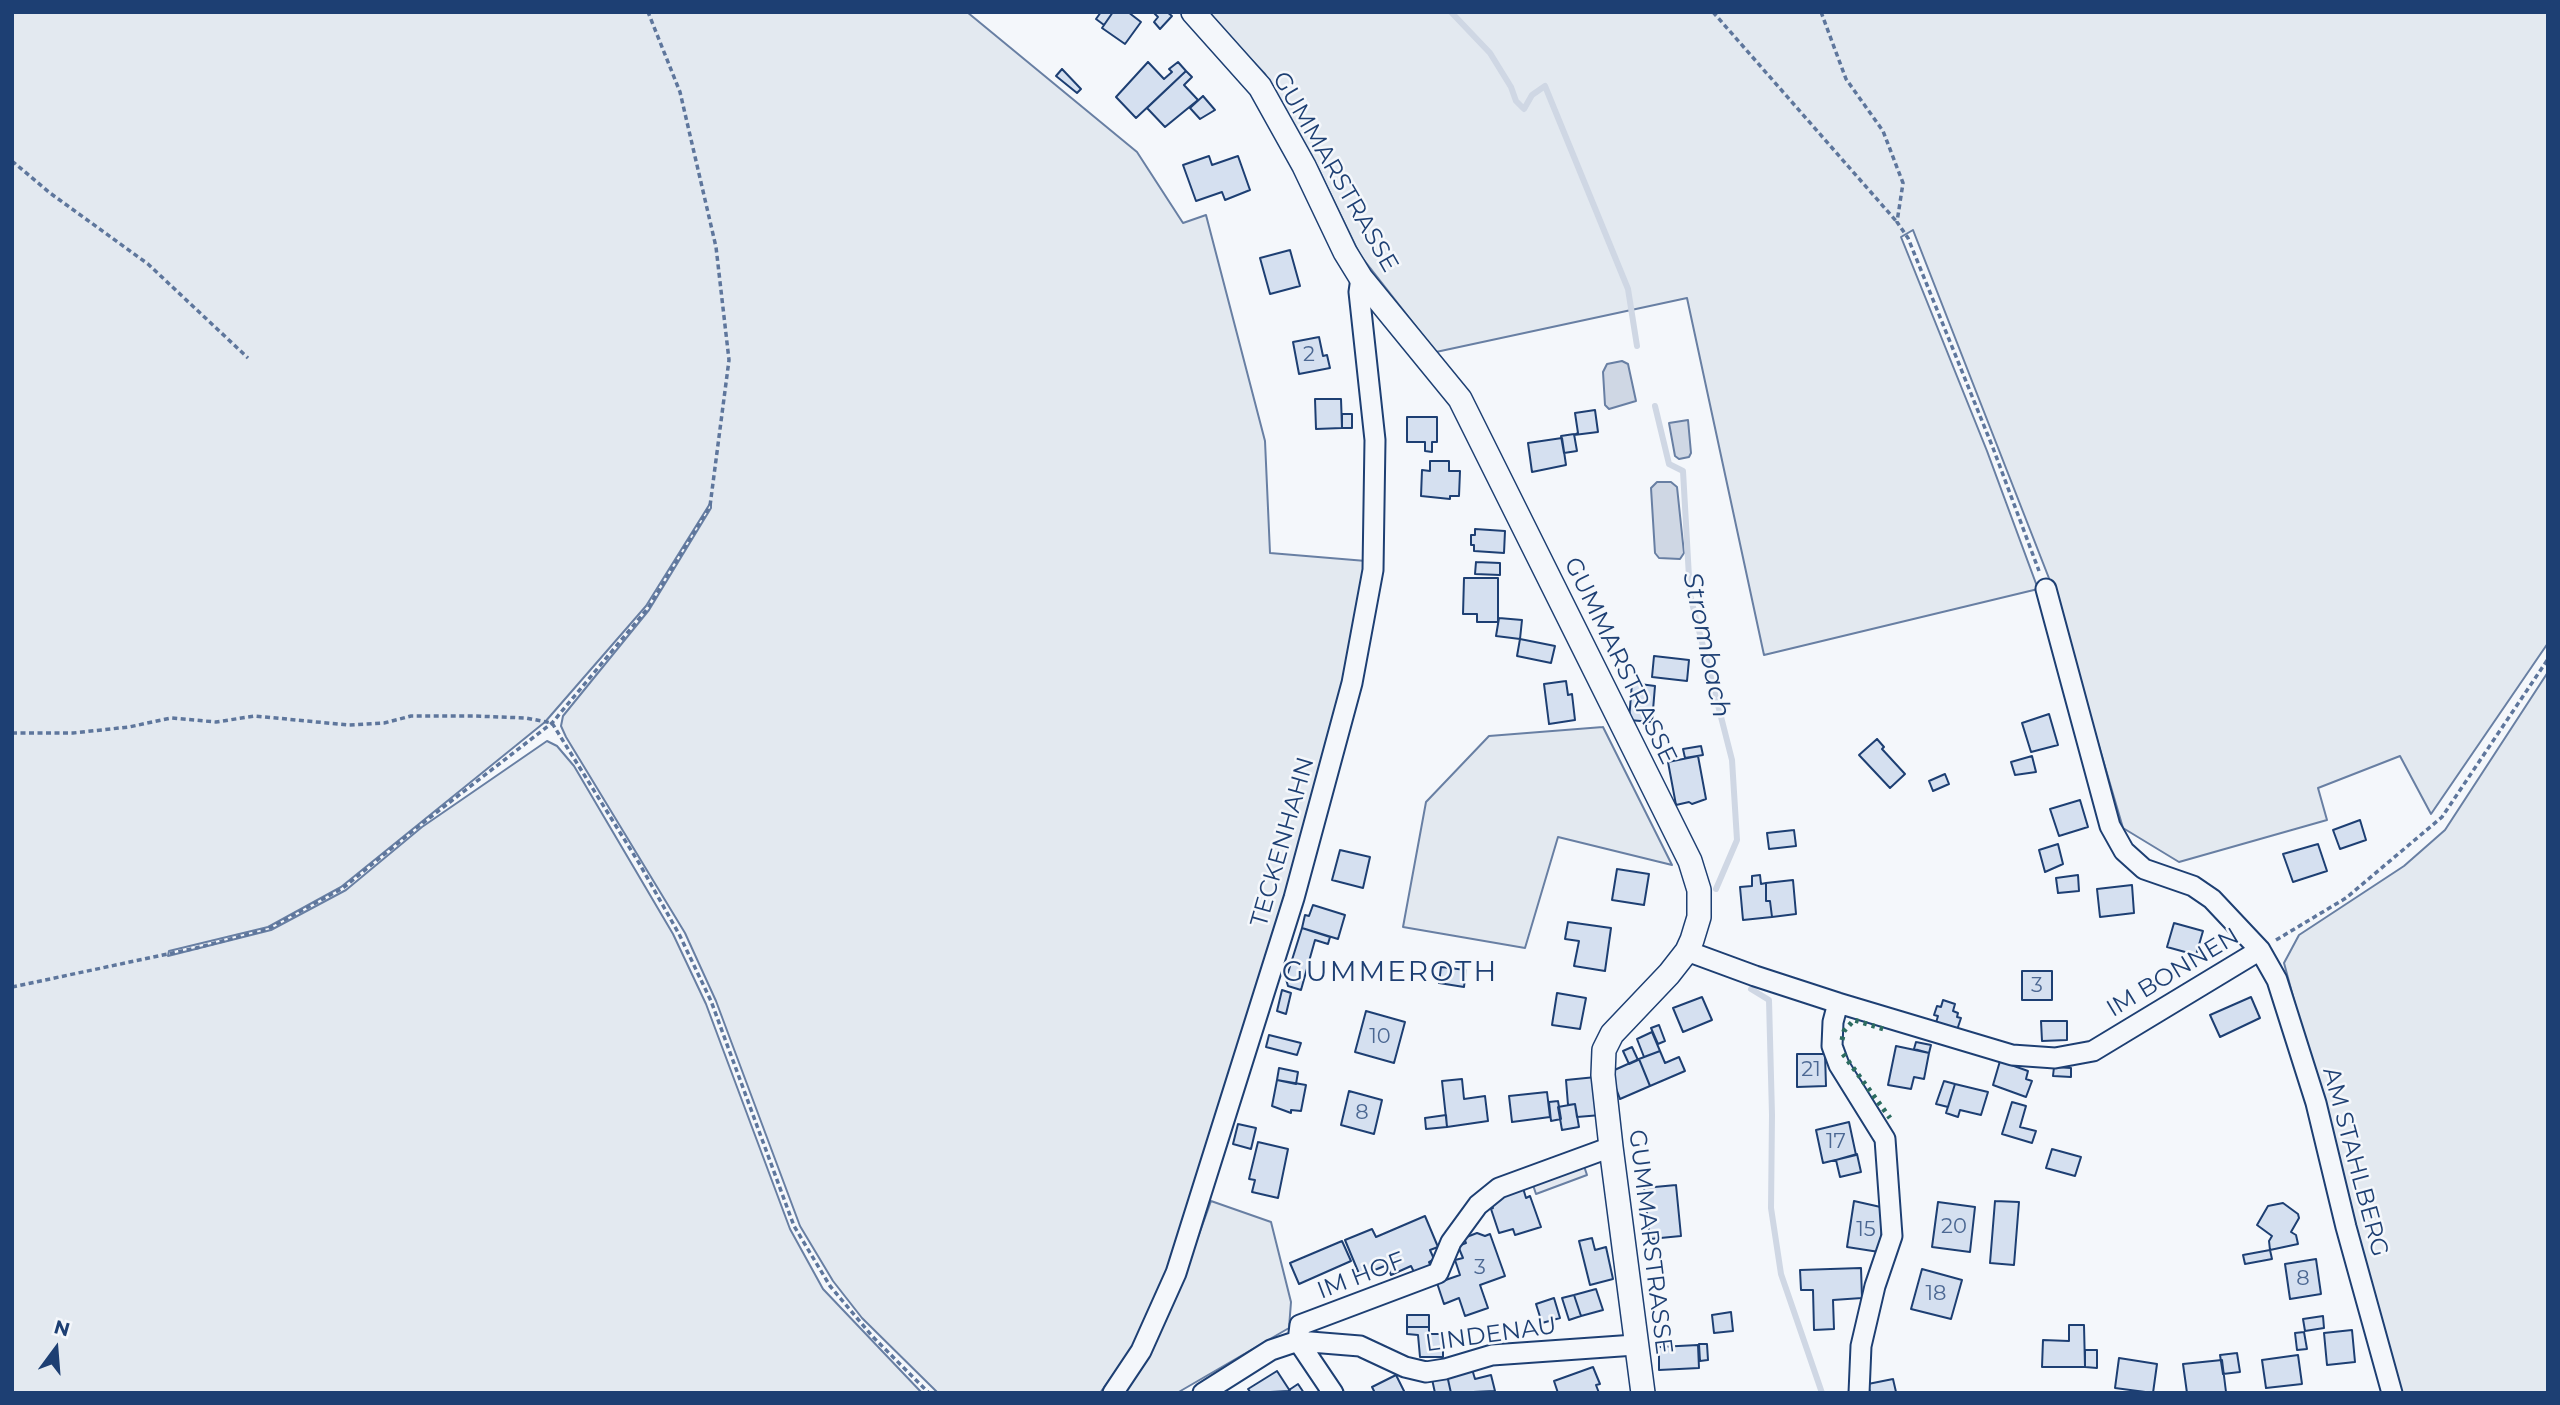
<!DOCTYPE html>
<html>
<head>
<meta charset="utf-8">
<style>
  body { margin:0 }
  #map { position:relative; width:2560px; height:1405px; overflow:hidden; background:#f4f7fb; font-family:Montserrat,sans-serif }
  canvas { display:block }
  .frame { position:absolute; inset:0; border:14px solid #1d3f73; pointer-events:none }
  .north { position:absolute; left:21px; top:1314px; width:70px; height:70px; -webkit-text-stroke:5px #f4f7fb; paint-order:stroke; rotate:16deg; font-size:19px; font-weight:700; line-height:28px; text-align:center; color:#1d3f73 }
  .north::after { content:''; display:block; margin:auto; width:24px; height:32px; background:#1d3f73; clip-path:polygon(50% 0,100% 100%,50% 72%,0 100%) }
</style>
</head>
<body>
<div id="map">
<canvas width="2560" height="1405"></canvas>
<div class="frame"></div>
<div class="north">N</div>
</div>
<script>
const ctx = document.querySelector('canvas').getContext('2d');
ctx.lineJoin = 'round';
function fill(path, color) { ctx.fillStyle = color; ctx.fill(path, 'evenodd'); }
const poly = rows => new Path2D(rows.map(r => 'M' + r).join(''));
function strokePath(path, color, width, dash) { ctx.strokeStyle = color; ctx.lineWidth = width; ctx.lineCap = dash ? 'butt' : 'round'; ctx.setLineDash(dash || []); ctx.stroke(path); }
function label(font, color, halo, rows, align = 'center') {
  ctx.font = font + ' Montserrat,sans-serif'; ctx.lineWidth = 5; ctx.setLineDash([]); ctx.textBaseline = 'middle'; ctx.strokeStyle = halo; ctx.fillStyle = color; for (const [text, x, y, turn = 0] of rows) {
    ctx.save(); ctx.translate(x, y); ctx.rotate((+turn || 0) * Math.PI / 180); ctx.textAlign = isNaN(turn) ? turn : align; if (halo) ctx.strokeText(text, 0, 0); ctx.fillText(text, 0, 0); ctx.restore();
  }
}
const green = poly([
  [12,12,967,12,1137,152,1183,223,1206,215,1265,441,1270,553,1366,561,1345,682,1287,893,1171,1270,1133,1347,1100,1393,938,1393,862,1318,833,1281,800,1226,716,1001,685,933,566,737,561,726,563,716,649,610,711,508,711,502,646,606,545,722,341,887,268,927,169,951,168,956,271,930,346,890,422,827,547,741,557,746,574,766,673,934,706,1004,790,1229,823,1289,922,1393,12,1393,12,12],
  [1206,12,2548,12,2548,643,2431,814,2400,756,2318,788,2327,820,2179,862,2123,828,2052,586,1913,230,1901,237,1987,451,2038,589,1764,655,1687,298,1436,352,1360,255,1318,168,1265,74,1206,12],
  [2548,672,2548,1393,2400,1393,2284,963,2299,935,2404,866,2445,830,2548,672],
  [1603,727,1672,865,1558,837,1525,948,1403,927,1426,802,1489,736,1603,727],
  [1211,1201,1271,1222,1291,1302,1289,1328,1177,1393,1123,1393,1184,1276,1211,1201]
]);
fill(green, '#e3e9f0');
strokePath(green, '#687fa3', 2);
const parking = poly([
  [1583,1163,1587,1175,1536,1194,1532,1182,1583,1163]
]);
fill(parking, '#e3e8f0');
strokePath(parking, '#687fa3', 2);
const water = poly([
  [1622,361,1628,364,1636,401,1609,409,1605,405,1603,372,1607,364,1622,361],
  [1688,420,1691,453,1689,457,1679,459,1675,456,1669,423,1688,420],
  [1657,482,1671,482,1677,487,1684,553,1680,559,1659,558,1655,553,1651,488,1657,482]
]);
fill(water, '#cfd7e4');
strokePath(water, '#687fa3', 2);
strokePath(poly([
  [1451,12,1490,53,1511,87,1516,101,1524,109,1532,95,1545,86,1628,289,1637,346],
  [1655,406,1669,464,1683,471,1690,595,1732,760,1737,840,1716,889],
  [1751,989,1769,1000,1772,1115,1771,1208,1781,1274,1822,1393]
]), '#cfd7e4', 6);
const building = poly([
  [1101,12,1113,12,1104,25,1096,19,1101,12],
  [1113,12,1128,12,1141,22,1125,44,1102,28,1113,12],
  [1153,12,1167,12,1172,16,1160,29,1154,22,1158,17,1153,12],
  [1148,62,1164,79,1172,72,1169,69,1178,62,1186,71,1136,118,1116,97,1148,62],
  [1062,69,1081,89,1077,93,1056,76,1062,69],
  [1186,71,1192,77,1184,85,1198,100,1165,127,1147,108,1186,71],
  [1203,96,1215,110,1200,119,1190,108,1203,96],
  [1209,156,1212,165,1238,156,1250,190,1225,200,1222,192,1196,201,1183,165,1209,156],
  [1290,250,1300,286,1270,294,1260,258,1290,250],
  [1319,337,1323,356,1327,355,1330,368,1299,374,1293,342,1319,337],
  [1315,399,1341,399,1342,428,1316,429,1315,399],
  [1595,410,1598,432,1574,435,1578,433,1575,413,1595,410],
  [1342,414,1352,414,1352,428,1342,428,1342,414],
  [1407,417,1437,417,1437,442,1432,442,1432,452,1425,451,1425,442,1407,442,1407,417],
  [1574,434,1577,451,1564,453,1561,436,1574,434],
  [1562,438,1566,465,1532,472,1528,443,1562,438],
  [1430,461,1449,461,1449,471,1460,471,1459,496,1450,496,1450,499,1421,496,1422,470,1430,471,1430,461],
  [1475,529,1505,531,1504,553,1474,551,1474,545,1471,545,1471,535,1475,535,1475,529],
  [1476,562,1500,563,1500,575,1475,574,1476,562],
  [1464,578,1498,578,1498,622,1477,622,1477,614,1463,614,1464,578],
  [1499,618,1522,620,1520,639,1496,636,1499,618],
  [1520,639,1555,646,1551,663,1517,656,1520,639],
  [1654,656,1689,660,1687,681,1652,677,1654,656],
  [1566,681,1568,695,1572,694,1575,720,1549,724,1544,684,1566,681],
  [1632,683,1655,686,1652,722,1629,720,1632,683],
  [2049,714,2058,745,2031,752,2022,723,2049,714],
  [1877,739,1884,747,1882,749,1905,774,1890,788,1859,755,1877,739],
  [1701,746,1703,755,1685,758,1683,749,1701,746],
  [1698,756,1706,799,1692,804,1689,802,1676,805,1668,762,1698,756],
  [2032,756,2036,772,2015,775,2011,762,2032,756],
  [1945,774,1949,784,1933,791,1929,781,1945,774],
  [2080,800,2088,827,2059,836,2050,809,2080,800],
  [2360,820,2366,840,2340,849,2333,830,2360,820],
  [1794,830,1796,846,1769,849,1767,833,1794,830],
  [2058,844,2063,864,2045,872,2039,850,2058,844],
  [2318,844,2327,871,2293,882,2283,854,2318,844],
  [1340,850,1370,857,1363,888,1332,880,1340,850],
  [1617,869,1649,874,1644,905,1612,900,1617,869],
  [1760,875,1761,884,1766,883,1766,901,1770,901,1772,917,1743,920,1740,887,1752,886,1752,876,1760,875],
  [2078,875,2079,891,2058,893,2056,878,2078,875],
  [1793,880,1796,914,1772,917,1770,901,1766,901,1766,883,1793,880],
  [2132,885,2134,913,2100,917,2097,889,2132,885],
  [1313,905,1345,915,1338,939,1302,928,1305,915,1309,916,1313,905],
  [1568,922,1611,928,1605,971,1574,966,1579,941,1565,939,1568,922],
  [2174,923,2203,931,2196,955,2167,947,2174,923],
  [1302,928,1330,937,1328,944,1315,940,1301,990,1288,986,1286,979,1302,928],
  [1441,967,1466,970,1464,987,1439,983,1441,967],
  [2022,971,2052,971,2052,1000,2022,1000,2022,971],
  [1282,990,1291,993,1286,1014,1277,1011,1282,990],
  [1557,993,1586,998,1580,1029,1552,1025,1557,993],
  [1702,997,1712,1020,1683,1032,1673,1008,1702,997],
  [2251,997,2260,1018,2220,1037,2210,1015,2251,997],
  [1943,1000,1955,1004,1953,1011,1958,1013,1957,1017,1961,1018,1956,1033,1935,1026,1938,1016,1934,1015,1937,1006,1941,1007,1943,1000],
  [1366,1011,1405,1022,1394,1063,1355,1052,1366,1011],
  [2041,1021,2067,1021,2067,1040,2042,1041,2041,1021],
  [1659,1025,1665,1041,1658,1044,1651,1028,1659,1025],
  [1652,1032,1660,1051,1644,1057,1637,1039,1652,1032],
  [1269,1035,1301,1043,1297,1055,1266,1047,1269,1035],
  [1916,1042,1931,1045,1929,1053,1914,1049,1916,1042],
  [1896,1046,1929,1053,1924,1079,1914,1077,1911,1089,1888,1085,1896,1046],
  [1632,1047,1638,1060,1629,1064,1623,1051,1632,1047],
  [1660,1051,1665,1063,1679,1057,1685,1071,1650,1086,1639,1059,1660,1051],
  [1797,1054,1825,1054,1826,1086,1797,1087,1797,1054],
  [1639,1059,1650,1086,1620,1099,1610,1072,1639,1059],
  [2000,1061,2028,1071,2026,1079,2032,1081,2026,1097,1993,1085,2000,1061],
  [2054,1067,2071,1068,2071,1077,2053,1076,2054,1067],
  [1279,1068,1298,1072,1296,1084,1277,1080,1279,1068],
  [1596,1077,1601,1115,1577,1117,1575,1104,1568,1105,1566,1080,1596,1077],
  [1462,1079,1464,1099,1485,1096,1488,1121,1447,1127,1442,1081,1462,1079],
  [1277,1080,1306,1085,1301,1111,1291,1110,1291,1113,1272,1106,1277,1080],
  [1944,1081,1955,1084,1948,1107,1936,1104,1944,1081],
  [1955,1084,1988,1092,1981,1115,1960,1110,1958,1117,1946,1113,1955,1084],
  [1349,1091,1382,1100,1374,1134,1341,1125,1349,1091],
  [1547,1092,1550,1117,1512,1122,1509,1096,1547,1092],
  [1558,1101,1561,1119,1551,1121,1549,1102,1558,1101],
  [2012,1102,2026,1106,2020,1127,2036,1131,2032,1143,2002,1134,2012,1102],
  [1575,1104,1579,1127,1562,1130,1558,1107,1575,1104],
  [1446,1115,1447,1127,1426,1129,1425,1118,1446,1115],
  [1849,1122,1856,1155,1823,1163,1816,1130,1849,1122],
  [1238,1124,1256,1128,1251,1149,1233,1144,1238,1124],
  [1258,1142,1288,1149,1278,1198,1252,1192,1255,1180,1249,1179,1258,1142],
  [2052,1149,2081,1157,2075,1176,2046,1168,2052,1149],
  [1857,1154,1861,1172,1840,1177,1836,1160,1857,1154],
  [1676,1185,1681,1236,1650,1239,1644,1188,1676,1185],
  [1523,1188,1526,1198,1530,1196,1541,1227,1515,1235,1513,1229,1499,1233,1491,1209,1493,1208,1491,1204,1507,1194,1523,1188],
  [1854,1201,1885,1208,1879,1252,1847,1247,1854,1201],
  [1995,1201,2019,1202,2014,1265,1990,1263,1995,1201],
  [1938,1202,1975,1207,1970,1252,1932,1247,1938,1202],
  [2283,1203,2298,1214,2299,1218,2291,1232,2296,1235,2298,1244,2270,1250,2269,1241,2272,1236,2257,1225,2268,1206,2283,1203],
  [1425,1216,1438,1247,1430,1250,1434,1259,1429,1262,1432,1269,1416,1276,1411,1266,1391,1275,1387,1265,1360,1276,1345,1240,1372,1229,1376,1237,1425,1216],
  [1477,1233,1485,1236,1490,1234,1505,1276,1480,1285,1488,1308,1465,1316,1459,1298,1444,1304,1437,1283,1460,1275,1455,1260,1463,1258,1458,1246,1466,1243,1464,1238,1477,1233],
  [1592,1238,1595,1250,1606,1247,1613,1279,1590,1285,1579,1241,1592,1238],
  [1342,1241,1351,1261,1299,1284,1290,1263,1342,1241],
  [2270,1250,2272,1259,2245,1264,2243,1255,2270,1250],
  [2316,1259,2321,1294,2290,1299,2285,1264,2316,1259],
  [1861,1268,1862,1298,1833,1300,1834,1329,1814,1330,1813,1290,1801,1290,1800,1270,1861,1268],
  [1922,1269,1962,1280,1951,1319,1911,1309,1922,1269],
  [1596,1289,1603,1310,1581,1316,1574,1295,1596,1289],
  [1574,1295,1581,1316,1569,1320,1562,1298,1574,1295],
  [1554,1298,1560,1318,1542,1323,1536,1304,1554,1298],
  [1731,1312,1733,1331,1714,1333,1712,1315,1731,1312],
  [1407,1315,1429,1315,1429,1327,1407,1327,1407,1315],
  [2323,1316,2324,1328,2305,1331,2303,1319,2323,1316],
  [2069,1325,2084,1325,2085,1367,2042,1367,2043,1340,2069,1341,2069,1325],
  [1407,1327,1429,1327,1429,1334,1443,1334,1443,1357,1420,1357,1418,1335,1407,1334,1407,1327],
  [2352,1330,2355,1362,2327,1365,2324,1333,2352,1330],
  [2304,1332,2307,1349,2297,1350,2295,1333,2304,1332],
  [1699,1344,1707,1344,1708,1360,1700,1361,1699,1344],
  [1698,1345,1699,1368,1659,1370,1659,1347,1698,1345],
  [2085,1350,2097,1350,2097,1368,2085,1367,2085,1350],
  [2237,1353,2240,1372,2223,1374,2220,1355,2237,1353],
  [2298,1355,2302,1384,2266,1388,2262,1360,2298,1355],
  [2119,1358,2157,1364,2153,1393,2115,1388,2119,1358],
  [2222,1360,2226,1392,2187,1393,2183,1364,2222,1360],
  [1593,1367,1600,1384,1596,1385,1599,1393,1558,1393,1554,1381,1593,1367],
  [1472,1369,1475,1379,1491,1375,1495,1391,1451,1393,1447,1375,1472,1369],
  [1277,1371,1290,1391,1251,1393,1248,1389,1277,1371],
  [1396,1375,1405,1393,1375,1393,1372,1387,1396,1375],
  [1447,1375,1451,1393,1435,1393,1432,1379,1447,1375],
  [1893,1379,1896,1392,1870,1393,1868,1384,1893,1379],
  [1298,1384,1304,1393,1288,1393,1289,1390,1298,1384]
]);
fill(building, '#d5e0f0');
strokePath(building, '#1d3f73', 2);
const minor = poly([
  [2046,589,2110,826,2124,851,2144,869,2193,886,2212,899,2260,950,2277,980,2316,1103,2346,1227,2392,1393],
  [1687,951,1755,976,1838,1003,2012,1055,2055,1058,2093,1051,2260,950],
  [1838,1003,1833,1022,1832,1046,1839,1065,1885,1139,1892,1236,1875,1286,1861,1346,1859,1393],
  [1113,1393,1141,1351,1176,1273,1294,898,1352,683,1373,570,1375,440,1359,292,1361,278],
  [1203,1393,1271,1350,1298,1341,1360,1346,1405,1367,1426,1372,1445,1369,1492,1355,1635,1345],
  [1333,1393,1298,1341,1300,1325,1438,1273,1451,1242,1478,1205,1499,1188,1611,1147]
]);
const tertiary = poly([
  [1193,12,1260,87,1304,166,1345,252,1361,278,1460,399,1690,861,1699,890,1699,917,1692,940,1687,951,1669,974,1612,1034,1604,1050,1603,1075,1611,1147,1643,1393]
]);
strokePath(minor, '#1d3f73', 23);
strokePath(tertiary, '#1d3f73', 26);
strokePath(poly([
  [1713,12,1897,222],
  [1821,12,1846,79,1883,131,1903,183,1897,222,1908,238,1993,448,2039,571],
  [12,161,50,193,148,264,248,358],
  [12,733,73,733,129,727,171,718,216,722,255,716,348,725,384,723,411,716,474,716,526,718,552,723,639,863,679,934,711,1001,794,1226,830,1286,872,1336,929,1393],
  [2276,940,2346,898,2442,817,2548,659],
  [12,987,196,948,268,929,343,888,419,826,552,723,648,608,710,506,729,360,716,247,680,92,648,12]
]), '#5e769c', 3.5, [5, 3.5]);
strokePath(minor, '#f4f7fb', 19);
strokePath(tertiary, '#f4f7fb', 23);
strokePath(poly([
  [1842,1040,1844,1031,1854,1020,1887,1030],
  [1843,1054,1890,1118]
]), '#2c6c60', 5, [3.5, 5]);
label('21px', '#4b6792', null, [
  ["2",1309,355],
  ["3",2037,986],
  ["10",1380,1037],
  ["21",1811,1070],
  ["8",1362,1113],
  ["17",1836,1142],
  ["20",1954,1227],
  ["15",1866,1230],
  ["3",1480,1268],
  ["8",2303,1279],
  ["18",1936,1294]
]);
label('24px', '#1d3f73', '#f4f7fb', [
  ["GUMMARSTRASSE",1335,172,60],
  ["GUMMARSTRASSE",1620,661,64],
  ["TECKENHAHN",1283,842,-74],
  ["IM BONNEN",2173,973,-31],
  ["AM STAHLBERG",2355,1162,75],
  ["GUMMARSTRASSE",1650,1242,83],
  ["IM HOF",1361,1276,-21],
  ["LINDENAU",1491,1335,-8]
]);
label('italic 26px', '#1d3f73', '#f4f7fb', [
  ["Strombach",1706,645,78]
]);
ctx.letterSpacing = '2px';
label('28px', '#1d3f73', '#f4f7fb', [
  ["GUMMEROTH",1390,973]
]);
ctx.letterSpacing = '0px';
</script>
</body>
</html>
